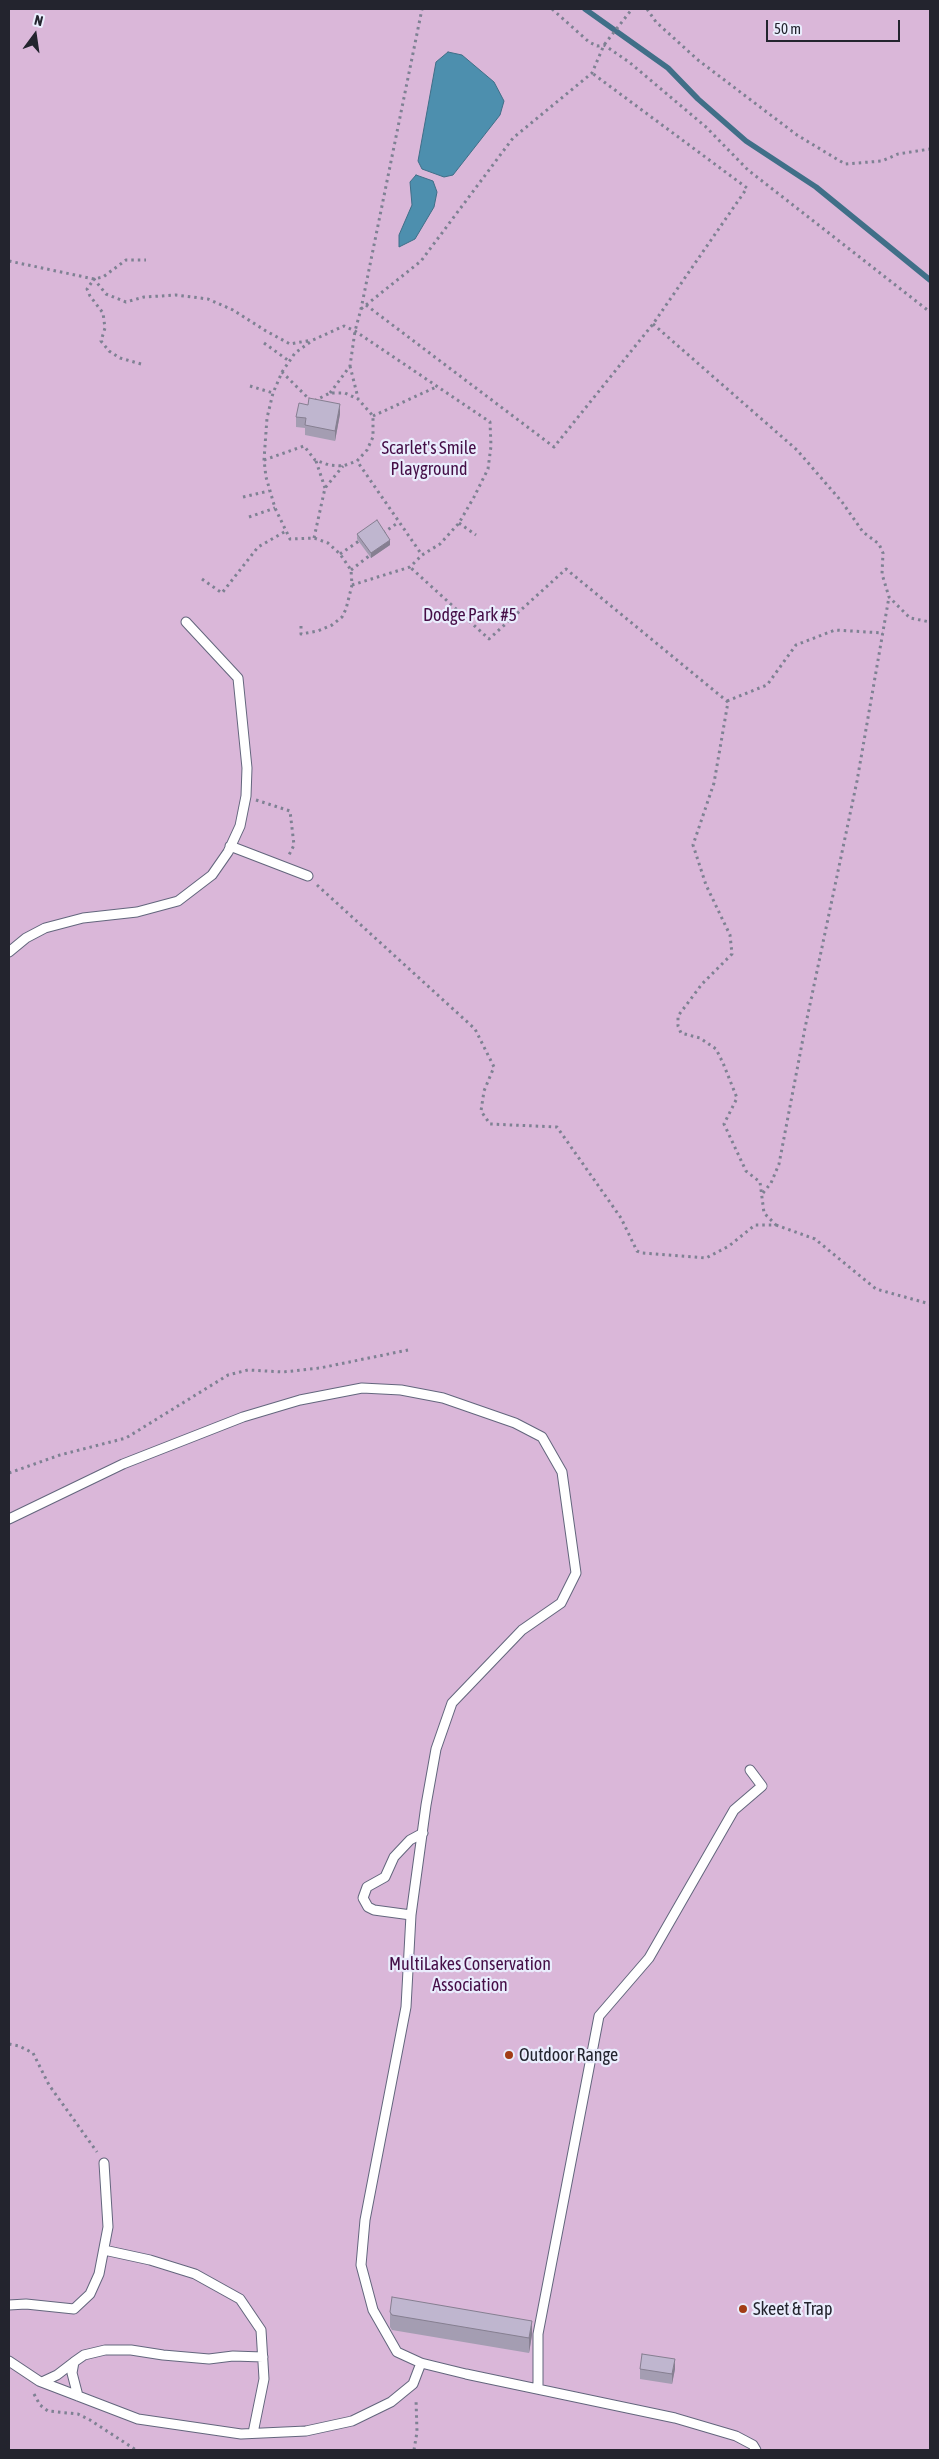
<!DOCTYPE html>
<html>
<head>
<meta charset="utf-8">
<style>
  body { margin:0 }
  #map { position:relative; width:939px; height:2459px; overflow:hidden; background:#dadff9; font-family:"Asap Condensed",sans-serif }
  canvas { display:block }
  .frame { position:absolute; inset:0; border:10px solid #23242e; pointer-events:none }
  .north { position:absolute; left:10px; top:10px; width:50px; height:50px; -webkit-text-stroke:4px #eaedfd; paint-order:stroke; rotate:14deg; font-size:14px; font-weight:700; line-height:20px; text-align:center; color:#23242e }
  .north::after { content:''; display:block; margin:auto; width:18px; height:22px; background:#23242e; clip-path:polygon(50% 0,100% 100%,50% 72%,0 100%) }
  .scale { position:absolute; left:766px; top:20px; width:134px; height:22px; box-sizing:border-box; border:2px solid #23242e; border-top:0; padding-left:6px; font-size:15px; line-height:18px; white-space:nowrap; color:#23242e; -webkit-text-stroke:4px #eaedfd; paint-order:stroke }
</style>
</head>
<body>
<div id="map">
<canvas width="939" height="2459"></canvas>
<div class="frame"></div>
<div class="north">N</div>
<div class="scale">50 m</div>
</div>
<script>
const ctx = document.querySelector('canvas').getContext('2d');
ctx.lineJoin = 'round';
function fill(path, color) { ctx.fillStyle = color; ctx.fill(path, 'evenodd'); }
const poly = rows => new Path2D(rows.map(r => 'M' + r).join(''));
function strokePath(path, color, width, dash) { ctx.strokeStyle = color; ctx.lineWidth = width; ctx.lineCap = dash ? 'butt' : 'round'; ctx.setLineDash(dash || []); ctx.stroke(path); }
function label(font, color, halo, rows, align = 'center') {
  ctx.font = font + ' "Asap Condensed",sans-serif'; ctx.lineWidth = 4.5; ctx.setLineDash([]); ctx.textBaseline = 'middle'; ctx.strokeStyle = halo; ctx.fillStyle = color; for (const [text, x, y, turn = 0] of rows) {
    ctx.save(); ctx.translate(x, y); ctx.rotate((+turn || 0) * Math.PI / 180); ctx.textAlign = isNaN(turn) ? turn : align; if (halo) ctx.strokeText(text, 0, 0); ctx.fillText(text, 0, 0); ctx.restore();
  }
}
fill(poly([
  [9,9,930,9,930,2450,9,2450]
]), '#dab7d9');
const water = poly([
  [448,52,462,55,494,82,504,101,500,115,453,175,444,177,422,169,418,161,436,62,448,52],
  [416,175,433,181,437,192,434,207,415,239,399,247,399,235,412,205,410,182,416,175]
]);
fill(water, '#4d8fae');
strokePath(water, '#406f88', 1);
strokePath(poly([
  [585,9,668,68,698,99,746,141,816,187,930,280]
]), '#406f88', 5.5);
const lane = poly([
  [230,846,308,876],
  [9,952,26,938,45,928,83,918,137,912,178,901,212,875,228,852,240,826,246,796,247,768,238,678,186,622],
  [9,1519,123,1464,243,1417,300,1400,362,1388,401,1390,443,1398,515,1423,542,1437,562,1472,576,1573,561,1603,522,1630,452,1703,436,1749,426,1805,411,1915,406,2007,365,2220,361,2265,373,2310,397,2352,421,2363,466,2374,675,2418,736,2436,753,2445,756,2450],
  [411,1915,374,1910,368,1907,363,1898,367,1887,385,1877,394,1857,410,1840,423,1833],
  [104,2250,150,2260,195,2274,240,2299,261,2330,264,2379,253,2433],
  [9,2305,26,2304,74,2309,90,2294,99,2274,108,2227,104,2163],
  [9,2361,39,2381,138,2419,241,2434,306,2431,352,2421,391,2402,413,2384,421,2363],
  [42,2382,57,2375,74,2362],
  [538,2388,538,2334,599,2016,649,1958,734,1810,762,1786,750,1770],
  [78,2396,72,2373,74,2362,84,2355,105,2350,131,2350,163,2355,209,2359,233,2356,263,2357]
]);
strokePath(lane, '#63667d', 11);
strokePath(poly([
  [552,9,589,42,597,46,604,45,629,62,706,127,748,170,930,312],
  [647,9,656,22,698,60,797,135,845,164,882,161,898,154,930,149],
  [9,261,94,279,103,277,126,260,146,260],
  [366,305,554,447,653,324,747,188,592,73],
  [361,309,421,261,513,138,592,73,604,45,632,9],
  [653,324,797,450,842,502,863,532,879,544,883,553,882,574,889,597,910,618,930,622],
  [264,343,289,361],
  [141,364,120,358,109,351,101,341,105,328,103,313,90,296,87,289,94,279,106,294,126,302,144,297,176,295,208,299,233,310,266,331,290,344,312,340],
  [350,366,358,398],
  [250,386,273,393],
  [330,393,350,366,355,331,361,309,422,9],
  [373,416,436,387],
  [264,460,304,446,315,460,329,465,343,466,357,461,367,450,373,437,373,416,358,399,345,393,330,393,312,402,282,372],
  [316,461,325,488],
  [243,497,269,491],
  [249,517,275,508],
  [459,523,476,535],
  [383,533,399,522],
  [314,538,325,488,343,466],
  [340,554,359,541],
  [351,570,369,556],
  [202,579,222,593,258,547,286,531],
  [352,585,410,567,422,555],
  [301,626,301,634,318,631,332,625,342,617,346,609,352,585,351,570,340,554,328,543,314,538,290,539,275,508,266,477,264,460,267,418,273,393,282,372,295,353,313,340,344,326,355,331,490,422,491,446,488,469,474,497,459,523,440,544,422,555,357,461],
  [727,701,767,685,796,645,835,630,883,633],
  [256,800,290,811,294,845,289,855],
  [317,885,475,1029,494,1067,484,1091,481,1111,490,1124,557,1127,621,1218,637,1251,642,1253,706,1258,729,1246,755,1225,776,1225,764,1213,760,1182,746,1171,724,1124,737,1098,723,1063,716,1049,700,1038,681,1033,678,1026,678,1016,702,984,732,954,730,935,706,885,693,845,714,783,728,702,566,569,489,639,410,567],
  [763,1193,771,1183,779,1164,805,1028,857,781,889,597],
  [776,1225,815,1239,876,1289,930,1304],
  [9,1473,60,1455,126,1438,228,1375,248,1370,283,1372,320,1368,408,1350],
  [9,2044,19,2046,33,2053,49,2085,97,2152],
  [34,2394,40,2405,48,2411,78,2414,90,2420,136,2450],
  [414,2450,417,2432,416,2399]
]), '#7e8193', 3, [2.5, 4]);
strokePath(lane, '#fff', 9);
fill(poly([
  [340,414,335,441,305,435,305,428,296,427,296,417],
  [357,534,390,545,371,558,357,539],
  [390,2312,532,2335,529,2353,392,2330,390,2327],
  [640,2369,675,2369,672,2384,640,2379]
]), '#a49db2');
fill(poly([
  [340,404,340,414,335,441,335,431],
  [390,540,390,545,371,558,371,553],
  [532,2321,532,2335,529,2353,529,2338],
  [675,2359,675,2369,672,2384,672,2374]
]), '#867f91');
const building = poly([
  [309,398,340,404,335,431,305,425,306,418,296,417,299,403,308,405,309,398],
  [377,520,390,540,371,553,357,534,377,520],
  [392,2297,532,2321,529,2338,392,2315,390,2312,392,2297],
  [642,2354,675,2359,672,2374,640,2369,642,2354]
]);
fill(building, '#bfb6cf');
strokePath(building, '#867f91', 1);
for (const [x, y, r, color] of [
  [509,2055,5,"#a23c15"],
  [743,2309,5,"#a23c15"]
]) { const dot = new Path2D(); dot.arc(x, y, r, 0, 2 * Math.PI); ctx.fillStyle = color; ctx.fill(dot); strokePath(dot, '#eaedfd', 2); }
label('18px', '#450e47', '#eaedfd', [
  ["Scarlet's Smile",429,448],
  ["Playground",429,469],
  ["Dodge Park #5",470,615],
  ["MultiLakes Conservation",470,1964],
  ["Association",470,1985]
]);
label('18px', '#23242e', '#eaedfd', [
  ["Outdoor Range",519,2055],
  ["Skeet & Trap",753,2309]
], 'left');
</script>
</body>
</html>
